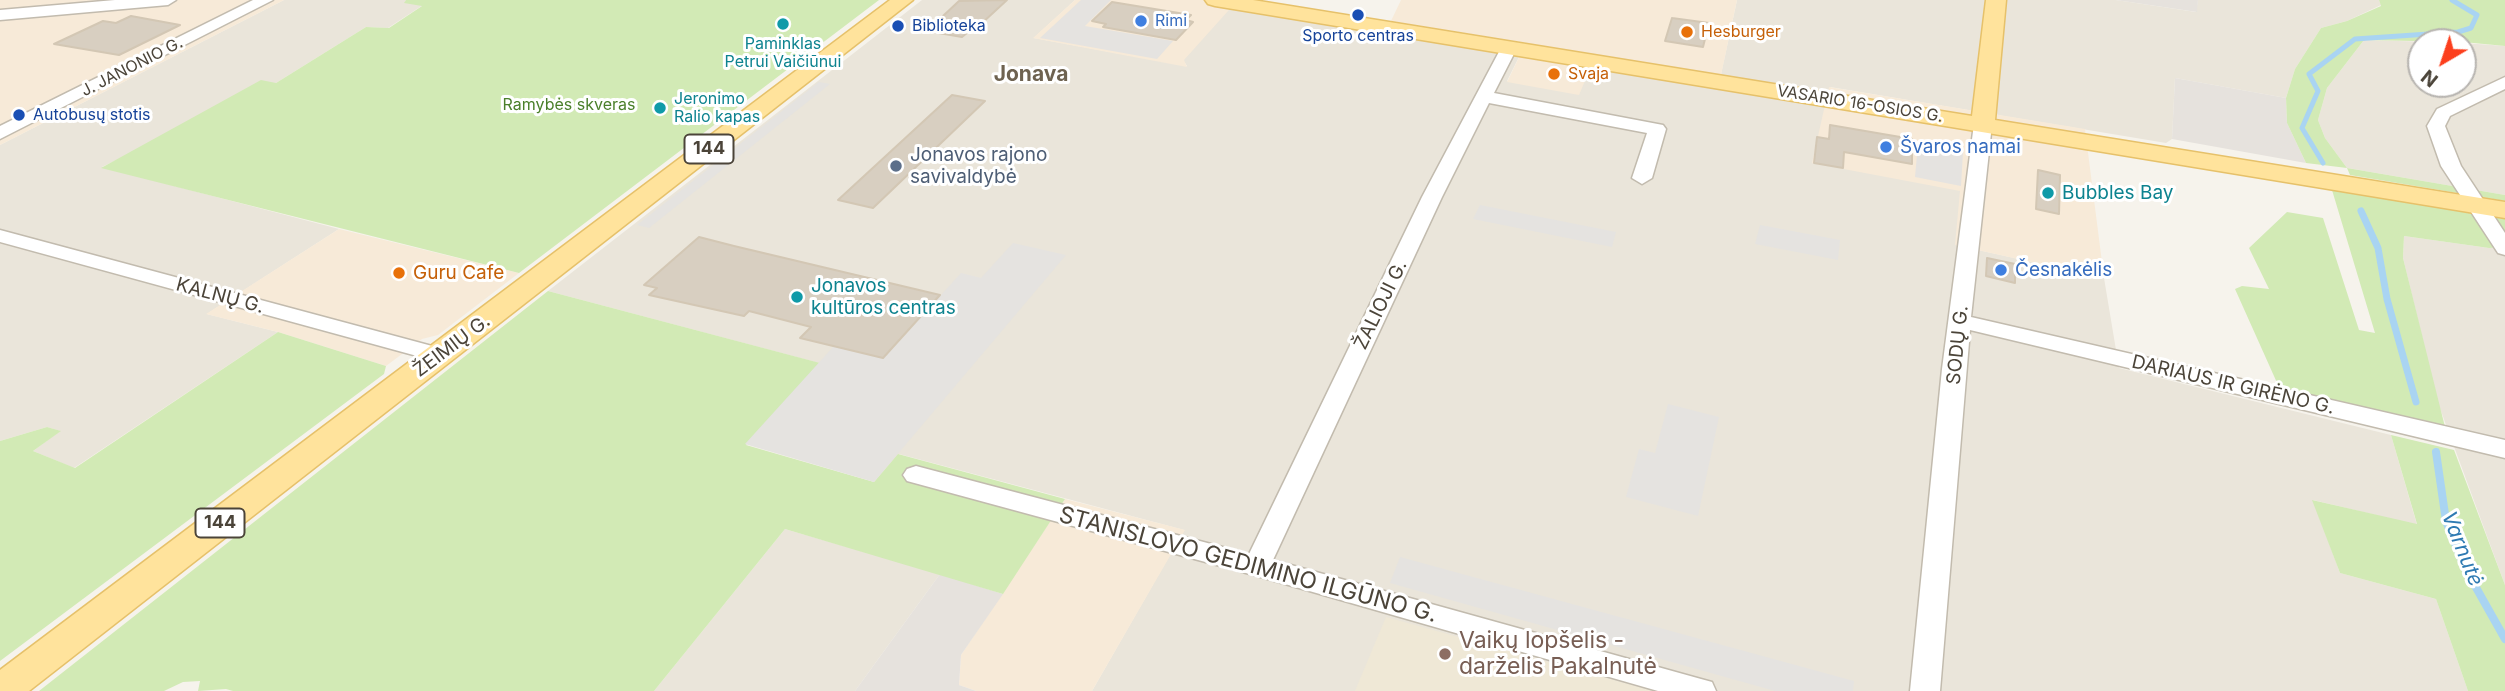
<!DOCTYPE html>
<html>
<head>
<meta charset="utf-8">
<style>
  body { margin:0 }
  #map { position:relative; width:2505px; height:691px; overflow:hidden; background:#f6f3ec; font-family:Inter,sans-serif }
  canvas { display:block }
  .north { position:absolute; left:2407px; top:28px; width:70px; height:70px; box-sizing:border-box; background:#fff; border:2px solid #b7b4b0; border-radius:50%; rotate:219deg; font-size:19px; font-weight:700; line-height:28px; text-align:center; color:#4b4439 }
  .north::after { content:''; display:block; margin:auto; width:24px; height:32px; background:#fc3f1d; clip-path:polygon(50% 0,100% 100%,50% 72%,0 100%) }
</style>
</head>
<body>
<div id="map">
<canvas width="2505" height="691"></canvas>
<div class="north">N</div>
</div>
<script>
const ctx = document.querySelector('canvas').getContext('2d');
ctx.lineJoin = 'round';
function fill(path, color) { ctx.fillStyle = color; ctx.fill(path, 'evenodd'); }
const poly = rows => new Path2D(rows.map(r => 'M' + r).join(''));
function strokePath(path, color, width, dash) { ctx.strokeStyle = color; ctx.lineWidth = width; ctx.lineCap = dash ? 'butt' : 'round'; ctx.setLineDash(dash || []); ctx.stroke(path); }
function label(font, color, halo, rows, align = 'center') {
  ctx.font = font + ' Inter,sans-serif'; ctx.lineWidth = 6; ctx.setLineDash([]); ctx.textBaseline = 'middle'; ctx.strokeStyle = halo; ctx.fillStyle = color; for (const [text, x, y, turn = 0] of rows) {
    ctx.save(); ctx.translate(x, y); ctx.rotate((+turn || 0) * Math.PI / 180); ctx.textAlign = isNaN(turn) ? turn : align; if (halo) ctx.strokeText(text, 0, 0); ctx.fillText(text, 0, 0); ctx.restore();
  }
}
fill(poly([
  [284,0,406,0,405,2,423,5,388,28,366,27,276,83,102,167,339,229,207,314,278,332,74,468,33,451,60,431,47,427,0,441,0,145],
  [922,0,1075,0,1034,38,1187,66,1183,60,1230,7,1381,32,1391,21,1526,43,1507,81,1596,55,1721,74,1737,0,2116,0,2196,12,2198,0,2379,0,2381,5,2347,21,2321,28,2295,69,2286,98,2175,78,2172,139,2166,143,1830,87,1961,191,1956,245,2104,278,2119,368,2391,435,2417,525,2313,500,2340,573,2436,599,2468,691,1092,691,1184,530,899,454,874,482,819,363,548,291],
  [2364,40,2433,42,2421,42,2421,84,2463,84,2463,43,2505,46,2505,195,2347,168,2325,138,2318,120,2327,88],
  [2404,236,2489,248,2505,247,2505,585,2438,403,2403,258],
  [785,529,940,574,855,691,654,691]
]), '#eae5da');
fill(poly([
  [0,0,284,0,0,145],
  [1075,0,1238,0,1184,60,1187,67,1033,38],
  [1401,0,1737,0,1721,75,1596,55,1579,95,1507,82,1526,43,1391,21],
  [1829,87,2085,129,2104,278,1955,245,1960,191,1812,163],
  [339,229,519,273,438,335,422,339,386,366,278,332,206,314],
  [1065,499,1185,530,1092,691,976,691,959,685,961,655]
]), '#f7ead8');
fill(poly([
  [2116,0,2198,0,2197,12],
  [2175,78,2286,98,2287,123,2306,163,2172,139],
  [940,574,1003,594,961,655,959,685,976,691,855,691]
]), '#e6e2dd');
fill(poly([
  [1386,617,1653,691,1355,691]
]), '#efe8d6');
fill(poly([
  [406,0,879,0,519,273,101,168,261,80,276,83,366,27,389,28,422,6,404,3],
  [2379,0,2505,0,2505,46,2463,42,2364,40,2327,88,2318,120,2325,138,2347,168,2505,195,2505,201,2350,175,2347,168,2306,163,2287,123,2286,98,2295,69,2321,28,2347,21,2381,6],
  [2332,190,2505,219,2505,247,2489,248,2404,236,2403,258,2445,427,2293,393,2278,385,2235,289,2242,286,2269,289,2249,248,2287,212,2323,218,2359,330,2375,333],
  [548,291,820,363,746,445,874,482,898,454,1065,499,1003,594,785,529,654,691,233,691,226,689,198,691,200,681,183,682,164,691,39,691],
  [278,332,386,366,384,374,0,661,0,441,47,427,61,431,33,451,75,468],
  [2391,435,2454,450,2505,585,2505,691,2468,691,2436,599,2340,573,2312,500,2417,524]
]), '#d2eab5');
fill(poly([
  [1081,0,1111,0,1085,26,1173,41,1157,59,1040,38],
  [819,82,830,84,649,228,637,225],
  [1918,144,1963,152,1961,186,1915,177],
  [1480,205,1616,232,1612,247,1473,219],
  [1760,225,1840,240,1838,260,1755,244],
  [1013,243,1066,255,874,482,745,444,834,346,884,358,961,273,981,278],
  [1668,404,1719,417,1698,516,1626,497,1639,449,1655,453],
  [1400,557,1854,681,1853,691,1775,691,1390,583]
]), '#e5e3e0');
strokePath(poly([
  [2323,163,2302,128,2318,91,2309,74,2355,39,2458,32,2471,28,2477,15,2452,0]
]), '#a9d4f2', 5);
strokePath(poly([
  [2361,211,2378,248,2387,299,2416,402]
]), '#a9d4f2', 7);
strokePath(poly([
  [2436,452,2446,521,2465,568,2505,639]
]), '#a9d4f2', 8);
const building = poly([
  [1007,0,981,24,978,24,962,37,927,31,959,1,1007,0],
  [1112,2,1191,15,1186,20,1193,22,1176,40,1103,27,1106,24,1092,21,1112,2],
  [131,16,180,25,119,55,54,44,103,21,116,23,131,16],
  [1672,18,1709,23,1703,47,1665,41,1672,18],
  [952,95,985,101,873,208,838,200,952,95],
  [1830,125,1912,139,1912,164,1844,152,1843,168,1814,163,1817,137,1829,139,1830,125],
  [2038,170,2060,175,2059,214,2036,209,2038,170],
  [699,237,734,246,940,295,883,358,800,338,811,327,749,311,744,316,649,295,657,288,644,285,699,237],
  [1987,258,2015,264,2015,283,1986,276,1987,258]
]);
fill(building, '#d8cfc1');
strokePath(building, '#d3c7b4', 2);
const minor = poly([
  [115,0,176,0,168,5,0,20,0,10,115,0],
  [253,0,273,0,0,139,0,126,253,0],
  [1509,43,1517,48,1494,93,1663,125,1666,129,1652,178,1642,184,1632,178,1647,133,1489,103,1442,197,1273,560,1701,679,1712,682,1716,691,1658,691,1257,576,907,481,903,475,907,469,916,466,1249,554,1422,197,1501,48,1509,43],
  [2505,77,2505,89,2450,116,2445,126,2461,166,2505,233,2505,255,2498,253,2441,166,2427,126,2437,109,2505,77],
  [1983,119,1992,124,1971,317,2505,440,2505,458,1970,330,1940,691,1910,691,1942,369,1974,124,1983,119],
  [0,230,447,350,450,355,447,360,439,362,0,242,0,230]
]);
const major = poly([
  [890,0,913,0,29,691,0,691,0,670,890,0],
  [1205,0,1253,0,1972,116,1986,0,2006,0,1995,120,2505,202,2505,218,1215,6,1208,4,1205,0]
]);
strokePath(minor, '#c2bbae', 3);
strokePath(major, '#e6c16a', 3);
fill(minor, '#fff');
fill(major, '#ffe39c');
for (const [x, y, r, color] of [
  [1358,15,7,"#1a4fb4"],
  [1141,21,7,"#3f7fe0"],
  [783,24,7,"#0f9aa8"],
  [898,26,7,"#1a4fb4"],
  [1687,32,7,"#e8710a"],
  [1554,74,7,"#e8710a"],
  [660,108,7,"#0f9aa8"],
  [19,115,7,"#1a4fb4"],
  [1886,147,7,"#3f7fe0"],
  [896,166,7,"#5c6f8a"],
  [2048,193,7,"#0f9aa8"],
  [2001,270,7,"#3f7fe0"],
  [399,273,7,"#e8710a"],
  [797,297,7,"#0f9aa8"],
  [1445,654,7,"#8d6e63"]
]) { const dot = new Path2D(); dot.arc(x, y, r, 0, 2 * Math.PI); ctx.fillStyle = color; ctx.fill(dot); strokePath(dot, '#fff', 2.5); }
label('16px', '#366cbe', '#fff', [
  ["Rimi",1155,21]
], 'left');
label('16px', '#164399', '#fff', [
  ["Biblioteka",912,26],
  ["Sporto centras",1358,36,"center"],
  ["Autobusų stotis",33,115]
], 'left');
label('16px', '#c56008', '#fff', [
  ["Hesburger",1701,32],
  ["Svaja",1568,74]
], 'left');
label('16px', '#0d838f', '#fff', [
  ["Paminklas",783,44],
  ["Petrui Vaičiūnui",783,62],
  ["Jeronimo",674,99,"left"],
  ["Ralio kapas",674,117,"left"]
]);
label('16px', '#4b4439', '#fff', [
  ["J. JANONIO G.",132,67,-27],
  ["VASARIO 16-OSIOS G.",1860,104,9]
]);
label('16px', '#4a7f2a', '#fff', [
  ["Ramybės skveras",569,105]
]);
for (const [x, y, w] of [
  [709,149,49],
  [220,523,49]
]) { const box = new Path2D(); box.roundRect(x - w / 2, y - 14.5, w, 29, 5); ctx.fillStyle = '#fff'; ctx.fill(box); strokePath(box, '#4b4439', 2); }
label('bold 18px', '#4b4439', null, [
  ["144",709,149],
  ["144",220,523]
]);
label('19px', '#366cbe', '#fff', [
  ["Švaros namai",1900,147],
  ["Česnakėlis",2015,270]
], 'left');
label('19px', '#4e5e75', '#fff', [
  ["Jonavos rajono",910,155],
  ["savivaldybė",910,177]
], 'left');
label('19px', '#0d838f', '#fff', [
  ["Bubbles Bay",2062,193],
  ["Jonavos",811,286],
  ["kultūros centras",811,308]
], 'left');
label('19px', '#c56008', '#fff', [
  ["Guru Cafe",413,273]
], 'left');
label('19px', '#4b4439', '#fff', [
  ["KALNŲ G.",220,296,15],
  ["ŽALIOJI G.",1381,305,-64],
  ["SODŲ G.",1958,345,-84],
  ["ŽEIMIŲ G.",452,346,-37],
  ["DARIAUS IR GIRĖNO G.",2233,385,13]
]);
label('bold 21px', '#6e6250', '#fff', [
  ["Jonava",1031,75]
]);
label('italic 21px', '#2e7ab2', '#fff', [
  ["Varnutė",2462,549,68]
]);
label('23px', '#4b4439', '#fff', [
  ["STANISLOVO GEDIMINO ILGŪNO G.",1248,565,15]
]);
label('23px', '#785e54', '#fff', [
  ["Vaikų lopšelis -",1459,641],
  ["darželis Pakalnutė",1459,667]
], 'left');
</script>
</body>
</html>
